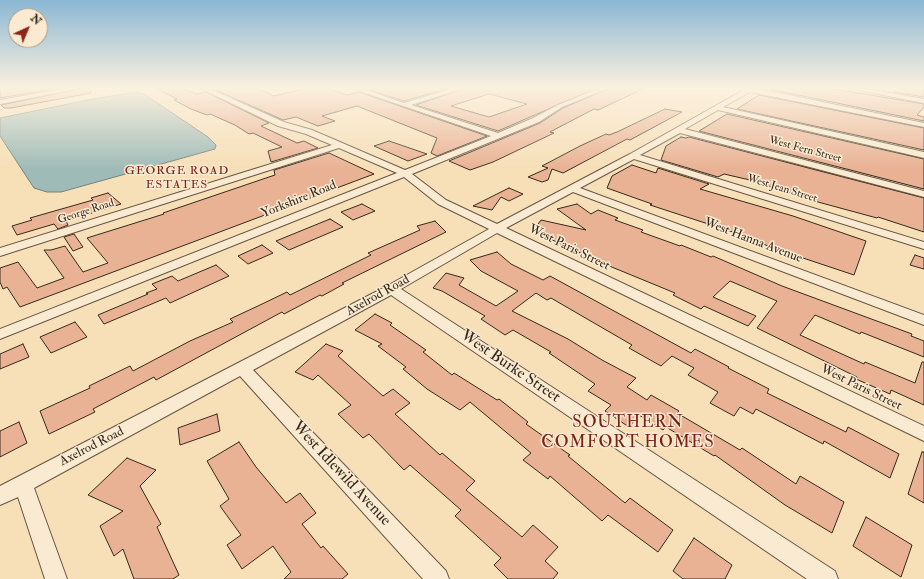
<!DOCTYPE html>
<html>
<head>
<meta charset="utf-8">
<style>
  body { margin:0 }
  #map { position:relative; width:924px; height:579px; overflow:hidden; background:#f7dfb8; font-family:"IM FELL Double Pica",serif }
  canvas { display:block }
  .north { position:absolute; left:8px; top:8px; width:40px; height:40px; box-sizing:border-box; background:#faead1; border:1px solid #ac9d88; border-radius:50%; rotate:44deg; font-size:11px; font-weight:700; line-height:16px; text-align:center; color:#36291b }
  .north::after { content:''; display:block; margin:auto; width:14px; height:18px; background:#8f2418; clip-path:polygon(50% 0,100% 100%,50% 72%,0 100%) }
</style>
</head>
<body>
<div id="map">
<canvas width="924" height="579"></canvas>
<div class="north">N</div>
</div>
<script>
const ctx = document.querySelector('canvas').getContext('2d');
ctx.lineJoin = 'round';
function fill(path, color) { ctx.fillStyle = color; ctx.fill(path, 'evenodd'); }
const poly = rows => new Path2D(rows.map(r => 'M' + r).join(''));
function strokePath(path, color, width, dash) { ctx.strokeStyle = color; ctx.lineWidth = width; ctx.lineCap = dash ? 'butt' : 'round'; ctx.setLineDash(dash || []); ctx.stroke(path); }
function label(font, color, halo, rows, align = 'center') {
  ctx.font = font + ' "IM FELL Double Pica",serif'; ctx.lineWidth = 3; ctx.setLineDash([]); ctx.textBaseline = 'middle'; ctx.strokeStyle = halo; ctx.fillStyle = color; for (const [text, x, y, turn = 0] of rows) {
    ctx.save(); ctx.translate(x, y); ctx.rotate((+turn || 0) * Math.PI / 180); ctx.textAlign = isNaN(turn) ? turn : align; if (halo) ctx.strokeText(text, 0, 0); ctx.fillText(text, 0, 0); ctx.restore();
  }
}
const water = poly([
  [135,92,144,94,208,137,216,145,215,149,61,192,47,192,34,188,0,136,0,118,88,100,135,92]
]);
fill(water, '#9fbbb7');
strokePath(water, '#758179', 1);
const building = poly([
  [0,88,59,88,0,98,0,88],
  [83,88,90,88,91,93,11,108,4,108,1,105,83,88],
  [156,88,183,88,196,94,206,92,269,123,261,126,297,143,304,141,318,148,271,162,268,151,282,147,253,133,249,134,235,125,210,114,207,115,191,109,174,100,177,99,156,88],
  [226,88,259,89,274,96,307,88,327,88,347,95,359,92,487,136,437,156,431,153,437,138,357,106,322,116,335,121,318,126,296,117,283,120,216,90,226,88],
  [375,88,449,88,404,101,369,90,375,88],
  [465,88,584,88,592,90,498,131,416,105,465,88],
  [489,94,527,104,489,117,451,106,489,94],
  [610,88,645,88,598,110,594,109,550,132,554,133,493,162,470,170,449,161,540,123,563,108,610,88],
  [771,88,828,88,924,104,924,107,917,115,924,117,924,121,769,89,771,88],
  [899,88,924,88,924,97,894,92,899,88],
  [759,95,924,128,924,150,737,109,759,95],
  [665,109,682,112,630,140,627,139,563,173,552,169,548,180,542,182,528,177,548,168,542,166,580,146,606,134,609,135,617,132,665,109],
  [727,114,924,159,924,189,699,131,727,114],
  [681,137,686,138,689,137,924,198,924,232,878,217,877,218,818,202,750,180,724,174,718,177,661,160,666,146,681,137],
  [389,141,427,154,408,161,374,146,389,141],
  [329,153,374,174,20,307,7,287,3,289,0,282,0,268,18,262,37,288,64,278,44,250,51,250,65,246,83,272,108,263,87,238,164,214,163,213,266,178,275,175,274,170,329,153],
  [632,165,656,173,658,168,709,184,700,189,793,216,866,241,854,275,803,258,802,260,739,234,650,205,652,204,607,188,612,176,632,165],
  [509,188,523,194,509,201,501,197,492,210,473,206,509,188],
  [108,193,121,204,66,221,68,225,58,229,54,224,17,235,12,226,32,220,30,218,93,200,91,198,108,193],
  [362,204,375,211,353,220,341,212,362,204],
  [577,204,591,214,598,210,618,218,615,220,643,230,641,232,680,246,681,245,711,257,713,256,782,286,912,334,911,336,924,341,924,357,861,332,860,334,815,315,800,335,864,364,865,362,915,383,922,362,924,362,924,405,891,390,890,394,856,379,857,377,757,328,777,301,730,281,713,297,756,316,748,326,704,306,701,309,673,295,675,293,602,263,533,231,541,220,586,230,557,209,577,204],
  [330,219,343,227,289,250,276,241,330,219],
  [435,221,446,232,342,283,344,284,322,296,320,295,284,314,282,312,156,380,154,377,93,409,95,412,49,434,40,411,90,388,89,386,130,366,133,371,190,341,233,322,230,319,260,305,287,292,290,295,371,255,368,253,420,230,417,226,435,221],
  [74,234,83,247,73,251,64,237,74,234],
  [262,245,273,253,248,264,238,256,262,245],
  [497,252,511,264,543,280,550,276,691,353,695,349,729,367,728,368,769,389,767,393,846,432,848,427,899,454,890,478,824,441,823,444,756,409,753,414,740,407,734,416,710,403,718,392,688,375,694,368,672,356,661,366,629,348,632,345,551,298,547,300,536,293,512,311,568,339,602,360,636,378,627,387,647,400,651,395,679,411,677,413,740,450,742,448,796,484,800,476,844,502,832,533,785,505,715,455,714,456,666,427,663,430,639,415,629,427,605,411,611,405,588,391,595,384,549,353,551,352,513,330,505,335,481,319,485,316,442,291,433,288,446,273,464,278,459,285,496,306,518,291,481,271,470,260,497,252],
  [915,255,924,258,924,269,910,265,915,255],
  [216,265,229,276,170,303,166,298,104,324,98,315,148,294,146,293,157,289,152,284,172,276,178,281,216,265],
  [375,314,392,323,390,325,426,350,423,352,452,375,454,373,497,400,499,399,528,422,526,424,570,455,568,456,625,503,630,498,673,530,658,552,608,515,602,521,550,476,548,479,523,460,531,453,470,402,460,410,427,389,403,369,406,367,378,346,382,344,355,330,375,314],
  [75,322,87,337,51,353,40,337,75,322],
  [23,344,29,357,0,369,0,354,23,344],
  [326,344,343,351,338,356,383,396,393,389,410,403,395,414,440,455,442,453,475,481,466,490,522,537,533,525,558,547,545,561,558,573,553,579,508,579,494,565,501,558,455,516,461,510,410,465,404,470,369,434,363,438,338,414,351,405,318,375,313,380,295,372,326,344],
  [217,414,220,431,180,445,178,428,217,414],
  [19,422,27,443,0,457,0,431,19,422],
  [239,442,256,467,286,503,300,493,316,513,302,524,321,548,323,546,348,574,342,579,284,579,291,572,273,546,242,569,227,545,241,535,220,506,229,499,207,461,239,442],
  [922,452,924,452,924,503,908,494,922,452],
  [127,458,156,470,140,486,161,524,157,527,179,575,173,579,134,579,123,549,114,556,100,526,123,511,88,495,127,458],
  [866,517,912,545,901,577,853,546,866,517],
  [694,538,732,565,725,579,683,579,673,571,694,538]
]);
fill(building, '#e9b294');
strokePath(building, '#36291b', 1);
const minor = poly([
  [68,88,82,88,0,104,0,100,68,88],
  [200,88,208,88,284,122,312,130,405,170,491,136,351,88,360,88,404,103,454,88,464,88,411,105,498,133,533,118,558,105,600,88,609,88,562,107,539,122,412,174,446,200,497,224,630,154,747,88,755,88,924,123,924,127,750,92,723,107,924,152,924,158,718,110,685,129,924,191,924,197,680,133,640,155,924,242,924,249,634,159,580,188,924,315,924,325,573,192,506,228,924,426,924,441,497,233,401,289,835,571,838,579,807,579,391,295,253,370,446,571,449,579,423,579,240,376,34,488,67,579,45,579,18,497,0,505,0,486,387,286,489,229,438,204,404,177,0,339,0,329,397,173,339,148,0,256,0,248,332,145,306,134,278,126,200,88],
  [847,88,861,88,924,99,924,103,847,88]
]);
strokePath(minor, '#665642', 2);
fill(minor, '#faead1');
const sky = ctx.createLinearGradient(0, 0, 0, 169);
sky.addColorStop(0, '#8bb7d4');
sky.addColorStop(0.52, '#fbf1df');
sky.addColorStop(1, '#fbf1df00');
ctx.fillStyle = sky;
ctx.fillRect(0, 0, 924, 169);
label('11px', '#36291b', '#faead1', [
  ["West Fern Street",805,150,15],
  ["West Jean Street",782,189,17],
  ["George Road",86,212,-18]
]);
ctx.letterSpacing = '1px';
label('12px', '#7a1f14', '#faead1', [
  ["GEORGE ROAD",177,171],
  ["ESTATES",177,185]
]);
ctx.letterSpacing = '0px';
label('13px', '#36291b', '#faead1', [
  ["Yorkshire Road",299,200,-22],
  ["West Hanna Avenue",753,241,21],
  ["West Paris Street",569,248,26],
  ["Axelrod Road",378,296,-29],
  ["West Paris Street",861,388,26],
  ["Axelrod Road",92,447,-27]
]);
label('16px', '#36291b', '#faead1', [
  ["West Burke Street",510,367,34],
  ["West Idlewild Avenue",341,474,47]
]);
ctx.letterSpacing = '1px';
label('17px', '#7a1f14', '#faead1', [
  ["SOUTHERN",628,423],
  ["COMFORT HOMES",628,443]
]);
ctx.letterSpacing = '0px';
</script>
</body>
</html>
